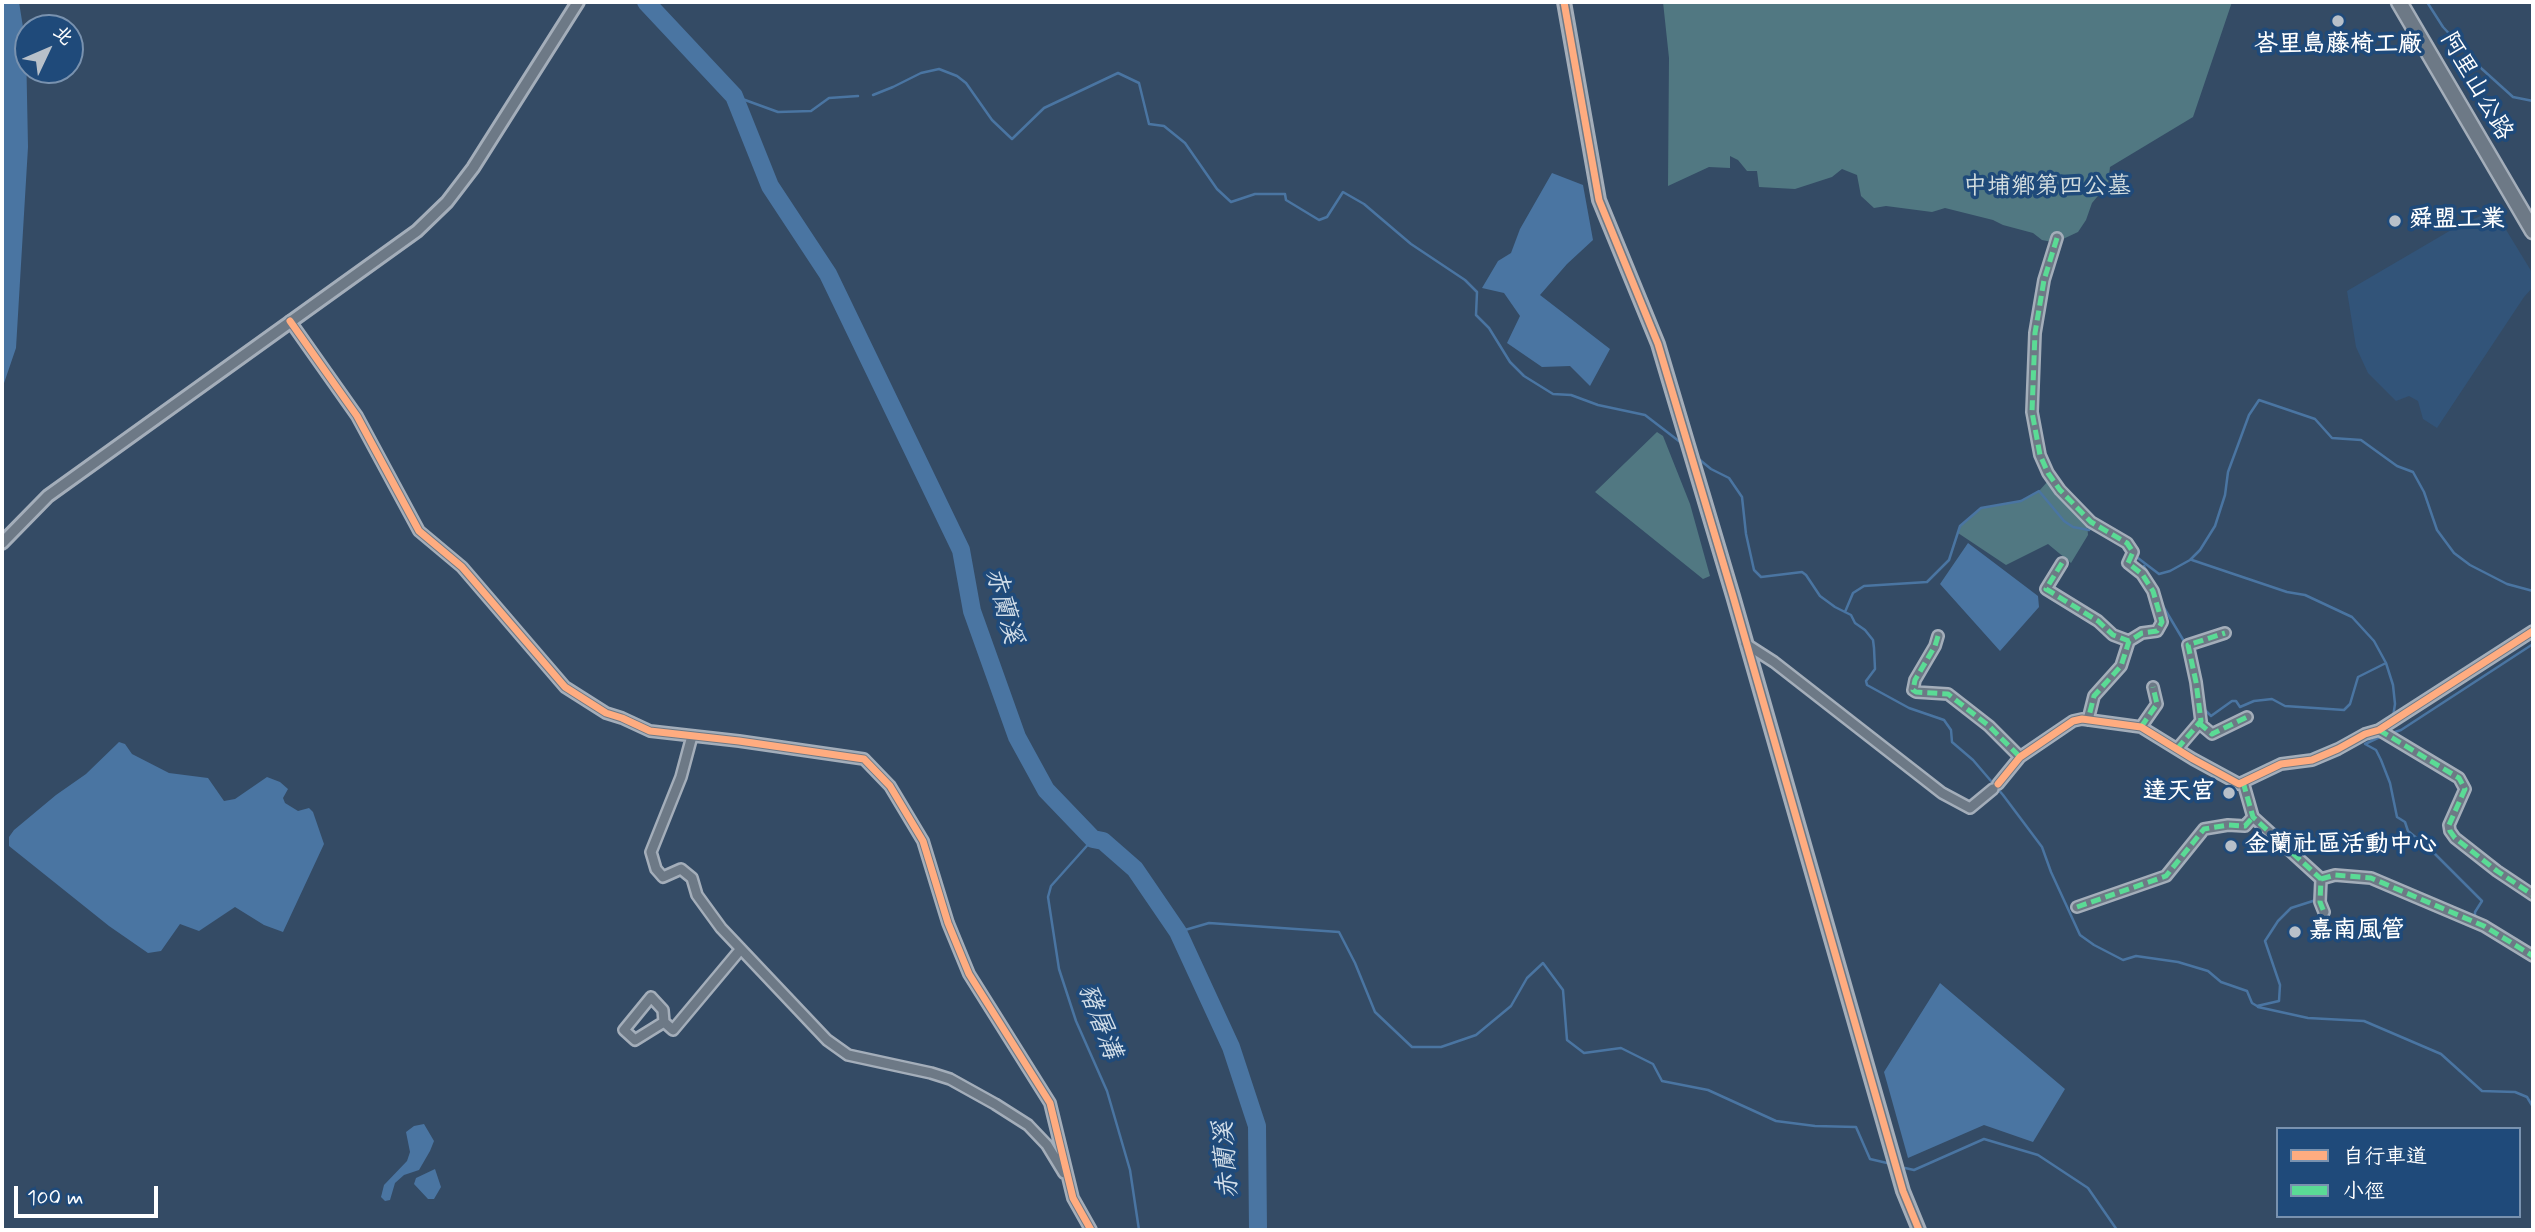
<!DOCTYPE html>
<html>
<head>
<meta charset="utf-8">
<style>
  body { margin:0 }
  #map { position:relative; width:2535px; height:1232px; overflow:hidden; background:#344b65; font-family:Mynerve,"LXGW WenKai TC",sans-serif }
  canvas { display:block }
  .frame { position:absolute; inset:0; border:4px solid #fff; pointer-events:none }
  .legend { position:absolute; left:2276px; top:1127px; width:245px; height:91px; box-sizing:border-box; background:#1f4a7a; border:2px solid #7992af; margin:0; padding:9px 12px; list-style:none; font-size:21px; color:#fff }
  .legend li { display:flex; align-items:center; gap:14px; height:35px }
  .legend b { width:35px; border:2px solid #7992af }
  .north { position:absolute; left:14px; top:14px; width:70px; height:70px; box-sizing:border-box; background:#1f4a7a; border:2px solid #7992af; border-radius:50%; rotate:46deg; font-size:19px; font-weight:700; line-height:28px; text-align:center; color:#fff }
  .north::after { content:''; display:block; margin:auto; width:24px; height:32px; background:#b8c0c9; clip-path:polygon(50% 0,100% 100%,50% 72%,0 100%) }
  .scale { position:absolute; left:14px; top:1186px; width:144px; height:32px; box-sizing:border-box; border:4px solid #fff; border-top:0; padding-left:9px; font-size:21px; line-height:24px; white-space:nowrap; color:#fff; -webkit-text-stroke:5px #1f4a7a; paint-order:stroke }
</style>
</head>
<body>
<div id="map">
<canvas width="2535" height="1232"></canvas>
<div class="frame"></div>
<ul class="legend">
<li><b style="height:9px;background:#ffac80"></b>自行車道</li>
<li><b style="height:9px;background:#5adb95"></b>小徑</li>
</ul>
<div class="north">北</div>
<div class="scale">100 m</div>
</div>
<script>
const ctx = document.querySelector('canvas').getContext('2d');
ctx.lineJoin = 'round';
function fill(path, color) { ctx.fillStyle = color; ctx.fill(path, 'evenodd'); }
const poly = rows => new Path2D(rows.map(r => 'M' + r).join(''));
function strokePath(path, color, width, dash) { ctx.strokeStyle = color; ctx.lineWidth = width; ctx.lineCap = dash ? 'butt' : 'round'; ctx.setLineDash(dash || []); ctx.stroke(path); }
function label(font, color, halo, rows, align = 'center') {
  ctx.font = font + ' Mynerve,"LXGW WenKai TC",sans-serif'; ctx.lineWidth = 7; ctx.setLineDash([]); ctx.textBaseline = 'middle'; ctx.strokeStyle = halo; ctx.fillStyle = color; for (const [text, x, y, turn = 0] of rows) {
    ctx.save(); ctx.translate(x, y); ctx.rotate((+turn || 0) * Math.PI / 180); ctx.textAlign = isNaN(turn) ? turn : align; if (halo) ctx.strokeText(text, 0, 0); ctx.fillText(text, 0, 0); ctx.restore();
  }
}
fill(poly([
  [2494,210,2533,274,2533,287,2524,297,2437,428,2423,419,2418,401,2409,396,2396,401,2368,373,2356,347,2347,291,2458,226]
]), '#325479');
fill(poly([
  [1663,2,2232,2,2193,117,2110,167,2108,184,2092,203,2086,220,2078,232,2063,239,2052,242,2042,240,2033,233,2003,225,1993,220,1945,208,1932,212,1886,206,1874,208,1861,196,1857,175,1842,169,1832,177,1795,189,1759,187,1757,171,1747,171,1738,160,1730,156,1730,168,1709,167,1668,186,1669,58],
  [1657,432,1663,436,1690,504,1710,576,1703,579,1595,492],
  [2048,481,2087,522,2088,535,2071,563,2048,544,2006,565,1958,533,1960,526,1981,508,2021,501,2039,491]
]), '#517882');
fill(poly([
  [2,2,19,2,26,46,28,147,16,348,2,389],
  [1552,173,1583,185,1593,240,1567,264,1540,295,1610,349,1590,386,1570,366,1542,367,1507,343,1520,316,1504,293,1482,288,1498,261,1511,253,1520,229],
  [1968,543,2038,596,2039,607,2000,651,1940,584],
  [119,742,125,744,132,754,169,773,208,778,224,801,235,799,267,777,280,782,288,789,283,798,285,803,298,811,309,808,313,812,324,844,283,932,264,925,235,907,199,931,180,924,161,951,148,953,109,926,9,846,9,837,14,830,56,795,86,774],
  [1940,983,2065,1089,2033,1142,1984,1125,1908,1158,1884,1072],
  [424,1124,434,1141,430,1151,419,1170,404,1175,395,1183,390,1200,385,1201,381,1197,384,1185,407,1161,410,1152,406,1132,414,1126],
  [435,1169,441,1187,434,1199,428,1199,414,1184,416,1178]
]), '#4a75a2');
strokePath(poly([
  [2427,2,2443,27,2482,69,2513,97,2533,101],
  [873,95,893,87,921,73,939,69,957,76,966,83,992,120,1012,139,1044,108,1118,73,1139,83,1149,124,1164,126,1185,143,1217,189,1231,202,1255,194,1285,194,1286,200,1319,220,1327,217,1343,192,1364,204,1411,244,1465,280,1477,292,1476,315,1489,328,1510,362,1524,376,1553,394,1571,395,1598,405,1645,415,1684,445],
  [734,96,778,112,811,111,829,98,858,96],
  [1700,460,1711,469,1729,478,1742,497,1746,534,1754,570,1761,577,1802,572,1806,575,1820,596,1835,607,1851,615,1855,623,1865,630,1873,640,1874,648,1875,669,1866,681,1867,685,1909,708,1944,720,1951,730,1952,742,1973,760,2003,795,2042,847,2051,872,2080,935,2094,945,2123,960,2136,956,2178,962,2208,971,2221,982,2247,991,2252,1003,2257,1006,2279,1001,2280,985,2265,941,2278,921,2291,908,2316,900],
  [2134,555,2159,574,2170,571,2190,560,2200,550,2215,526,2225,495,2228,472,2249,415,2259,400,2315,419,2332,438,2361,440,2397,466,2413,472,2424,492,2437,530,2454,553,2470,565,2507,584,2533,591],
  [2192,560,2287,592,2305,595,2352,617,2374,641,2386,663,2393,685,2395,704,2393,717],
  [2144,566,2150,579],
  [2160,601,2185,643],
  [1845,612,1853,593,1864,586,1927,582,1949,560,1960,526,1981,508,2021,501,2039,491,2064,521,2073,527,2089,530,2092,525],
  [2203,708,2211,716,2232,701,2236,701,2240,707,2254,701,2272,699,2285,706,2344,710,2350,704,2358,677,2386,663],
  [2392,733,2401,730,2533,644],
  [2382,736,2365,744,2376,750,2381,760,2390,783,2397,817,2405,822,2408,831,2429,848,2482,901,2475,912,2475,921],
  [1093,839,1051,886,1048,897,1059,969,1076,1021,1107,1091,1130,1170,1139,1230],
  [1178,932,1209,923,1339,932,1355,963,1375,1012,1412,1047,1441,1047,1476,1035,1511,1006,1527,978,1543,963,1563,990,1567,1040,1584,1053,1621,1048,1653,1064,1662,1081,1708,1090,1776,1121,1815,1126,1856,1127,1870,1159,1887,1163],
  [2258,1007,2308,1018,2364,1021,2441,1054,2482,1091,2515,1092,2527,1097,2533,1107],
  [1905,1168,1914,1170,1984,1139,2038,1155,2088,1188,2117,1230]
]), '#4a75a2', 2.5);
strokePath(poly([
  [646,2,734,96,770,186,828,274,961,550,972,611,1017,737,1046,790,1093,839,1103,841,1135,869,1178,932,1231,1047,1257,1126,1258,1230]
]), '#4a75a2', 18);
const minor = poly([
  [2057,238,2044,280,2035,333,2032,412,2040,455,2048,473,2060,490,2091,522,2127,543,2133,552,2128,563,2142,574,2153,591,2162,622,2157,631,2142,633,2129,641,2121,666,2094,696,2088,720],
  [290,321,357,416,419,531,462,567,565,687,606,713,622,718,650,731,739,741,864,759,890,786,923,841,948,923,969,974,1050,1103,1073,1198,1091,1230],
  [2062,563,2046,589,2098,621,2113,635,2129,641],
  [1938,636,1935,646,1915,680,1913,690,1916,692,1948,694,1989,726,2020,757],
  [1746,644,1774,662,1942,793,1970,808,1993,789],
  [2199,723,2212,734,2247,717],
  [2141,727,2157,704,2153,687],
  [2379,730,2459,778,2465,789,2449,825,2450,831,2455,838,2497,871,2533,895],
  [692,736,681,777,651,852,656,869,663,877,681,869,692,878,697,895,721,928,827,1040,848,1055,931,1073,950,1079,995,1104,1028,1125,1047,1145,1064,1173],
  [2177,749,2201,721,2196,682,2188,645,2225,633],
  [2243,782,2253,817,2321,879,2320,902,2324,912],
  [1998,784,2020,757,2073,721,2082,719,2141,727,2193,759,2239,784,2281,764,2312,760,2338,749,2365,734,2379,730,2533,631],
  [2321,879,2335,875,2371,878,2484,926,2533,956],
  [2077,907,2166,876,2204,829,2228,825,2245,826,2253,817],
  [664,1022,635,1040,624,1030,651,997,663,1010,664,1022,673,1030,740,950]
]);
const tertiary = poly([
  [1564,2,1599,200,1658,344,1733,596,1903,1191,1919,1230],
  [2,543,48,496,417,231,447,202,473,168,578,2]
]);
const primary = poly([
  [2399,2,2533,231]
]);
strokePath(minor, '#a4aeba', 14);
strokePath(tertiary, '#a4aeba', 16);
strokePath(primary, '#a4aeba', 19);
strokePath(minor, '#6d7986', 9);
strokePath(tertiary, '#6d7986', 10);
strokePath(primary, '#6d7986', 14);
strokePath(poly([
  [2057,238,2044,280,2035,333,2032,412,2040,455,2048,473,2060,490,2091,522,2127,543,2133,552,2128,563,2142,574,2153,591,2162,622,2157,631,2142,633,2129,641,2121,666,2094,696,2088,720],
  [2062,563,2046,589,2098,621,2113,635,2129,641],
  [1938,636,1935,646,1915,680,1913,690,1916,692,1948,694,1989,726,2020,757],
  [2199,723,2212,734,2247,717],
  [2141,727,2157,704,2153,687],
  [2379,730,2459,778,2465,789,2449,825,2450,831,2455,838,2497,871,2533,895],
  [2177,749,2201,721,2196,682,2188,645,2225,633],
  [2243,782,2253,817,2321,879,2320,902,2324,912],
  [2321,879,2335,875,2371,878,2484,926,2533,956],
  [2077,907,2166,876,2204,829,2228,825,2245,826,2253,817]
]), '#5adb95', 5, [10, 5]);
strokePath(poly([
  [1564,2,1599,200,1658,344,1733,596,1903,1191,1919,1230],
  [290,321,357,416,419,531,462,567,565,687,606,713,622,718,650,731,739,741,864,759,890,786,923,841,948,923,969,974,1050,1103,1073,1198,1091,1230],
  [1998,784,2020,757,2073,721,2082,719,2141,727,2193,759,2239,784,2281,764,2312,760,2338,749,2365,734,2379,730,2533,631]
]), '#ffac80', 7);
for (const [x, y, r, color] of [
  [2338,21,7,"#b8c0c9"],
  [2395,221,7,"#b8c0c9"],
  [2229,793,7,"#b8c0c9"],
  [2231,846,7,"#b8c0c9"],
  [2295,932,7,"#b8c0c9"]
]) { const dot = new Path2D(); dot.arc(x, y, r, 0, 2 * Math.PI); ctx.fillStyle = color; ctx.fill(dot); strokePath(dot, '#1f4a7a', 2.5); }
label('bold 24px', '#fff', '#1f4a7a', [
  ["峇里島藤椅工廠",2338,46,"center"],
  ["舜盟工業",2409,221],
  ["達天宮",2215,793,"right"],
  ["金蘭社區活動中心",2245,846],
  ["嘉南風管",2309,932]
], 'left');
label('24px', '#fff', '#1f4a7a', [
  ["阿里山公路",2475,87,60]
]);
label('24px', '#d5dfe1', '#1f4a7a', [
  ["中埔鄉第四公墓",2047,188]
]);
label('italic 26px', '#d2dee9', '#1f4a7a', [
  ["赤蘭溪",1002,606,75],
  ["豬屠溝",1098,1022,69],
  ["赤蘭溪",1228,1160,-94]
]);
</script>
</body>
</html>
